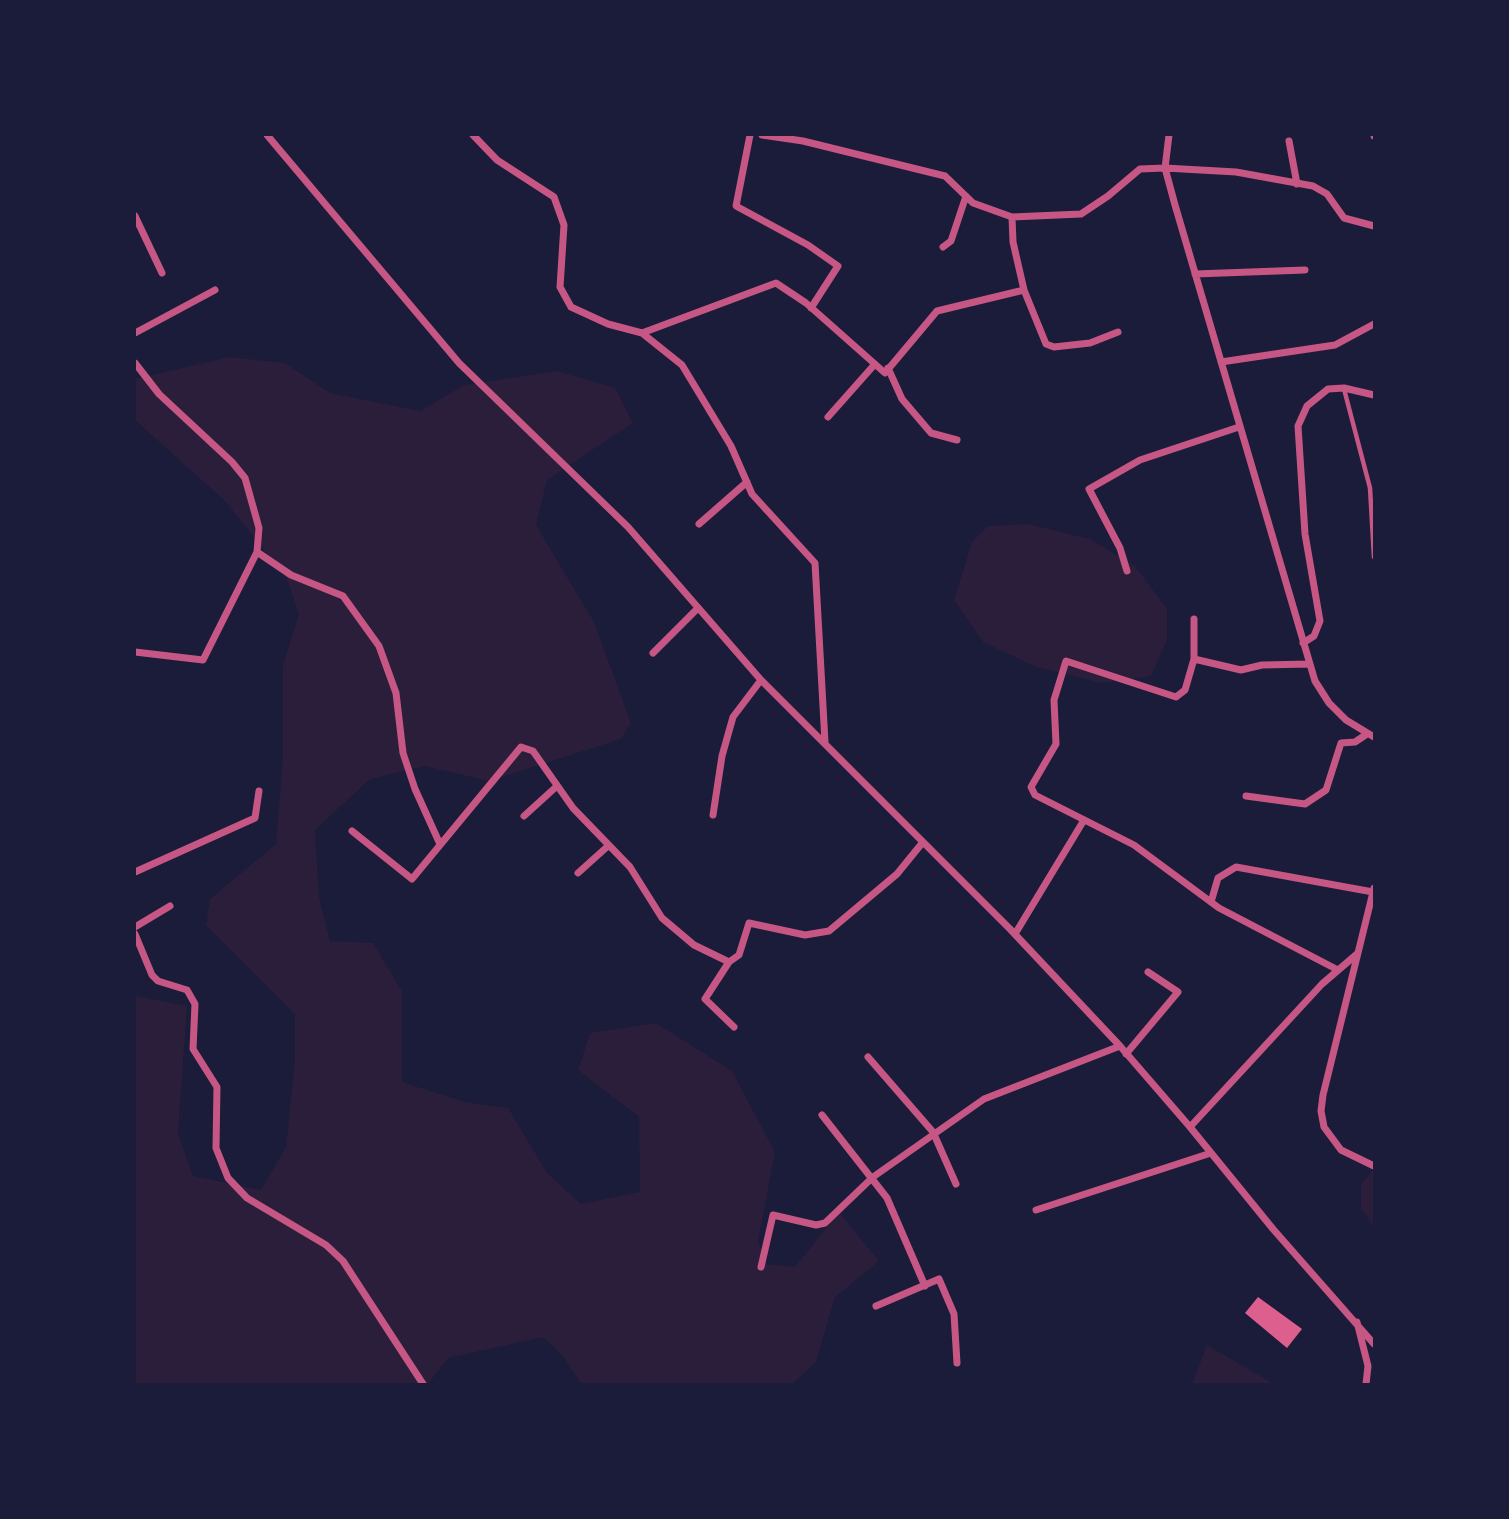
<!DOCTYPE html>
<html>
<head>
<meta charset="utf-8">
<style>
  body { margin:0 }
  #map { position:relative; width:1509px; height:1519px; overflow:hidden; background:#1b1b3a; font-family:Roboto,sans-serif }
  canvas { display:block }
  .frame { position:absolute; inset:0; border:136px solid #1b1b3a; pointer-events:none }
</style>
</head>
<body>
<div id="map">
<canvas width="1509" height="1519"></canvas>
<div class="frame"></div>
</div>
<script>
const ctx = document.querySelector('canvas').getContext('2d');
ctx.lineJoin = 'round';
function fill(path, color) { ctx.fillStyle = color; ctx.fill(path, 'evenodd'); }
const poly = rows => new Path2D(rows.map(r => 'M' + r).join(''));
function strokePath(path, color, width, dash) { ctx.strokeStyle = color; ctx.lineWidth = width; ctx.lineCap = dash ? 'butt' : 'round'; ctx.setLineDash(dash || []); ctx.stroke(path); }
fill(poly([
  [229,357,285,363,330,393,420,411,464,385,557,371,615,388,633,423,547,480,536,525,594,622,631,723,621,739,489,781,425,766,370,779,315,830,319,897,330,941,373,943,402,991,402,1082,465,1102,508,1108,547,1173,581,1204,640,1192,639,1117,578,1070,590,1033,656,1023,732,1071,775,1152,758,1241,767,1264,795,1267,839,1212,879,1261,835,1297,816,1362,792,1384,581,1384,563,1356,543,1337,448,1358,428,1384,135,1384,135,996,187,1006,178,1134,193,1176,261,1190,286,1147,295,1059,295,1014,206,925,210,899,276,844,283,758,283,665,299,614,287,579,226,502,135,420,135,379],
  [1028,524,1090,539,1135,566,1167,609,1167,640,1151,676,1102,683,1036,667,983,642,954,600,972,542,988,526],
  [1374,1168,1374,1227,1361,1209,1361,1185],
  [1207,1345,1274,1384,1192,1384]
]), '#2a1e3b');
fill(poly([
  [1258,1297,1302,1329,1287,1348,1245,1313]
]), '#dd5f8e');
strokePath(poly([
  [1344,389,1370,488,1374,557]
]), '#c65784', 4.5);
strokePath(poly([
  [267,135,459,363,628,527,761,680,1010,929,1120,1046,1190,1127,1273,1229,1374,1344],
  [473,135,497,160,554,197,564,225,560,287,571,307,608,324,642,333,682,365,731,446,752,494,815,563,825,742],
  [750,135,736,206,808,245,838,266,811,308],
  [762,135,803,141,945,176,973,203,1012,217,1081,214,1108,196,1140,169,1165,168,1236,172,1313,186,1327,194,1344,218,1374,226],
  [1169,135,1165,168,1175,205,1315,681,1329,703,1346,720,1374,737],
  [1374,135,1374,136],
  [1289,141,1297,184],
  [135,216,162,273],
  [943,247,951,241,966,196],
  [1195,274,1305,270],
  [1024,290,1046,344,1054,347,1090,343,1118,332],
  [135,333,215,290],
  [642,333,776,283,806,303,885,373,937,311,1024,290,1013,242,1012,217],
  [1221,362,1335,345,1374,324],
  [135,363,159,394,232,462,245,478,259,528,257,552,291,575,343,596,379,646,396,693,403,753,415,789,439,842],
  [888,368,902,399,931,433,957,440],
  [828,417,875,364],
  [699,524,747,482],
  [1127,571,1120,548,1089,489,1140,460,1239,427],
  [1194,619,1194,659,1185,690,1176,697,1066,661,1054,700,1056,744,1031,787,1035,795,1134,845,1219,908,1338,970],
  [1303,643,1314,636,1320,621,1305,534,1298,426,1307,406,1328,389,1344,388,1374,395],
  [135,652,203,660,257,552],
  [653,653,697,609],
  [1194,659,1241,670,1262,665,1309,664],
  [1246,796,1305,804,1326,790,1341,743,1355,742,1367,734],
  [713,815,722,756,733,717,761,680],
  [524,816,557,786],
  [352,831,412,879,521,747,533,751,573,808,630,867,662,918,694,945,729,962],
  [135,872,255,818,259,791],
  [578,873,608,846],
  [1374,888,1323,1095,1321,1111,1324,1127,1341,1150,1374,1166],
  [1211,902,1218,878,1236,867,1373,892],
  [135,927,170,906],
  [135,934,152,975,158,981,187,990,195,1004,193,1049,217,1087,216,1148,228,1178,247,1198,326,1245,343,1261,423,1384],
  [1015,934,1084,820],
  [734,1027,705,999,729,962,739,955,749,923,805,935,829,931,897,874,923,842],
  [1126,1054,1178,992,1148,972],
  [868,1057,933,1132,956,1184],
  [822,1115,887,1198,925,1286],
  [1190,1127,1322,984,1357,954],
  [1036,1210,1211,1153],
  [761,1267,773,1215,816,1225,825,1223,873,1177,984,1099,1120,1046],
  [876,1306,939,1279,954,1314,957,1363],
  [1357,1322,1368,1366,1366,1384]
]), '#c65784', 7);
</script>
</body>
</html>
